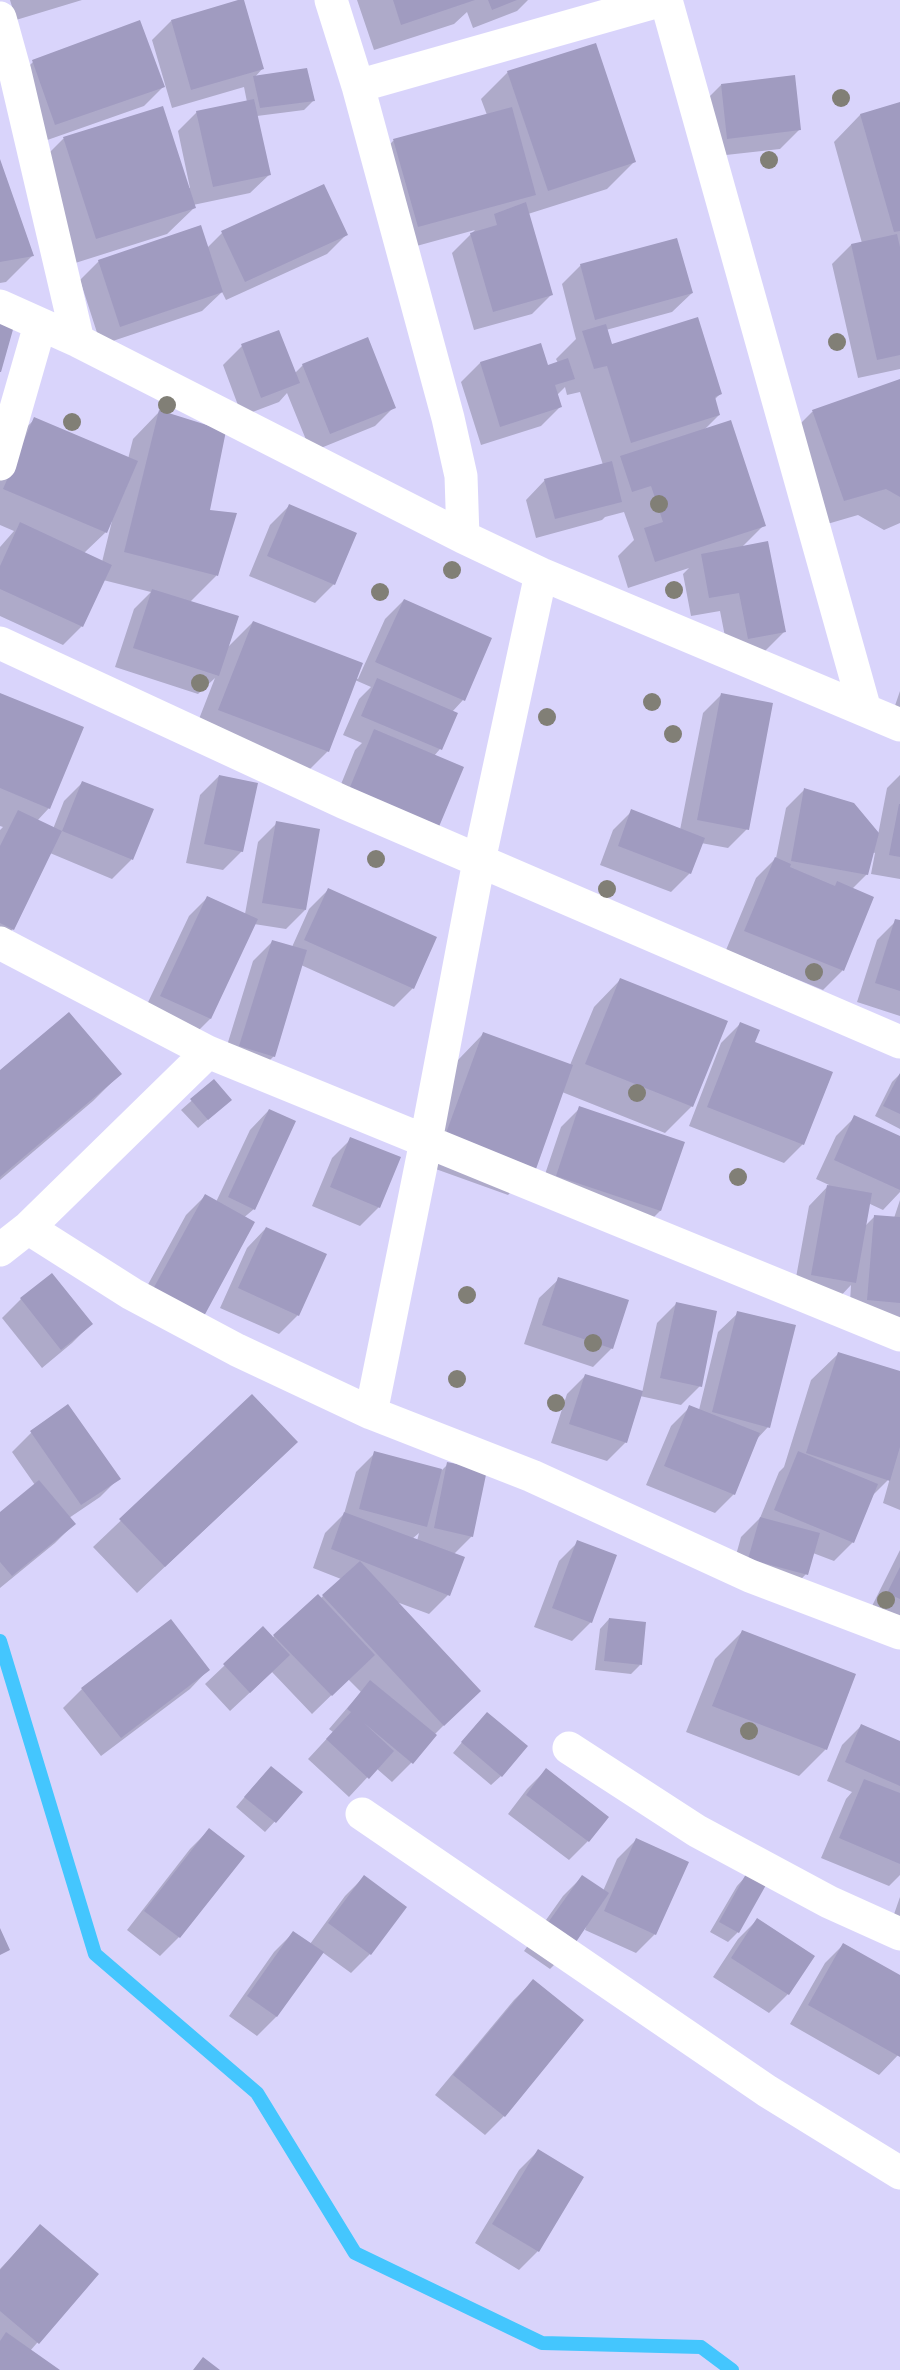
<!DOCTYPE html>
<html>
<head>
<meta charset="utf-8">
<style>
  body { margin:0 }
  canvas { display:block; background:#d9d4fb }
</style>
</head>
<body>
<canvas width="900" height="2370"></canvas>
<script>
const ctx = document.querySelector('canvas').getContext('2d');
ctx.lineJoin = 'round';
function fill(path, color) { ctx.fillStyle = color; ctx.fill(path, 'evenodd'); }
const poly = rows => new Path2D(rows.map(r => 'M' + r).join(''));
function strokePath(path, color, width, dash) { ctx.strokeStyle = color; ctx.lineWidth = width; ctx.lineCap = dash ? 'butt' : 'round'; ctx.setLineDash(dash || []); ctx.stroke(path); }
fill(poly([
  [10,0,82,0,16,20],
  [357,0,528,0,517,11,473,28,467,12,454,24,374,50],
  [171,21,263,68,254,78,314,100,304,110,257,116,270,174,250,193,193,205,194,208,167,234,69,265,37,165,63,139,162,108,188,188,190,188,178,131,197,112,247,102,244,87,172,108,152,40],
  [139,22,163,87,144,106,36,144,14,81,33,62],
  [508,72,634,162,607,189,528,214,551,295,532,314,474,330,452,253,475,230,391,253,367,168,393,141,487,115,481,99],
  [721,85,799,130,780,149,708,157,702,104],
  [900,104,900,369,858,378,832,264,851,245,862,243,834,142,860,115],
  [0,163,33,255,6,282,0,283],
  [222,233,346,235,327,254,226,300,222,292,202,311,101,345,80,280,99,261,207,248],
  [581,265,692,293,672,312,606,330,611,346,721,393,714,400,719,415,704,430,764,525,741,548,784,632,765,651,729,657,720,611,691,616,683,574,689,568,628,588,618,556,634,540,624,512,605,517,602,520,536,538,526,500,545,480,603,465,580,392,567,395,565,387,556,396,560,407,541,426,481,445,461,382,480,363,540,345,547,367,558,363,556,359,576,339,562,284],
  [367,339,394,407,375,426,311,452,287,393,279,402,242,416,223,365,242,346,294,374,303,365],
  [900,381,900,523,884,530,858,515,817,527,786,438,812,412],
  [159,412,208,511,216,576,190,602,226,649,253,622,358,679,385,619,404,600,463,700,452,712,456,714,440,749,434,756,330,811,355,750,362,743,343,735,359,699,371,687,355,680,328,751,301,778,192,737,215,678,198,694,115,667,134,609,151,592,103,580,82,626,63,645,0,616,0,547,14,531,0,525,0,463,8,445,35,419,128,459,133,439],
  [111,521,112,521,102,562,84,553,106,532],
  [289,506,334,584,315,603,249,576,270,525],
  [900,691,900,734,887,729],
  [0,694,49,808,37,821,53,829,64,801,83,782,152,810,131,860,112,879,50,853,13,929,0,942,0,830,3,827,0,826],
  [722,694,747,829,728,848,701,843,690,873,671,892,600,865,613,830,632,811,680,830,703,713],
  [900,775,900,879,871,874,875,853,872,852,867,874,852,889,873,898,842,971,823,990,726,950,756,878,776,858,786,808,805,789,878,835,887,788],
  [219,776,242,851,223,870,186,863,200,795],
  [277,823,305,910,286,929,254,924,210,1019,191,1038,142,1015,189,916,208,897,245,914,258,842],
  [328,890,413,988,394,1007,301,965,274,1056,255,1075,221,1065,253,961,272,942,292,947,309,909],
  [896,921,900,922,900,1016,857,1002,877,940],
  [620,980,692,1106,665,1133,562,1092,534,1168,508,1195,419,1163,457,1061,483,1034,570,1065,594,1007],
  [740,1024,753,1043,803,1144,784,1163,689,1126,721,1043],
  [0,1072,120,1074,93,1101,0,1180],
  [900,1074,900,1129,875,1116,892,1082],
  [214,1081,220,1109,198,1128,181,1110],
  [580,1108,683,1143,660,1211,641,1230,538,1195,561,1127],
  [269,1110,254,1209,134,1310,186,1215,205,1196,216,1202,250,1130],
  [855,1117,900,1138,900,1192,883,1210,868,1203,864,1227,875,1216,894,1218,900,1200,900,1323,849,1319,851,1285,835,1302,793,1294,809,1206,829,1185,816,1179,836,1136],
  [351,1139,379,1207,360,1226,312,1206,332,1158],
  [266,1228,298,1315,279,1334,220,1308,247,1248],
  [52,1275,91,1324,72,1343,42,1368,2,1318,21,1299],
  [559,1279,612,1348,593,1367,524,1344,539,1298],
  [676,1304,700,1386,681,1405,640,1396,626,1442,607,1461,551,1443,567,1394,586,1375,642,1393,657,1323],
  [738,1313,768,1427,756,1440,734,1494,715,1513,646,1485,671,1426,690,1407,699,1410,718,1332],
  [838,1354,900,1373,900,1510,883,1503,890,1478,871,1497,853,1542,834,1561,813,1553,806,1574,787,1594,730,1577,741,1537,760,1518,779,1472,784,1467,811,1380],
  [252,1396,270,1468,137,1593,93,1547],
  [68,1406,119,1478,100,1497,69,1518,74,1524,55,1543,0,1588,0,1514,35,1485,12,1452,31,1433],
  [375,1453,442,1470,448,1464,472,1536,453,1555,463,1558,448,1595,429,1614,394,1601,452,1717,434,1735,411,1763,392,1782,376,1768,349,1797,308,1759,333,1732,329,1729,361,1692,348,1679,312,1714,272,1672,230,1711,205,1684,263,1629,272,1638,318,1596,321,1598,341,1579,313,1568,325,1533,344,1514,356,1472],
  [419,1533,417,1541,412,1539],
  [578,1542,591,1622,572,1641,534,1627,559,1561],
  [900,1550,900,1627,869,1612],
  [609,1619,640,1665,631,1674,595,1670,600,1629],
  [742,1632,826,1749,799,1776,686,1732,715,1659],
  [208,1670,190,1689,101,1756,63,1708,82,1689],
  [478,1723,501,1776,491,1785,453,1753],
  [861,1726,900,1743,900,1875,889,1886,821,1858,846,1799,852,1792,827,1781,842,1745],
  [546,1770,588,1841,569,1860,508,1814,527,1789],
  [262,1777,301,1793,265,1832,236,1807],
  [209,1830,243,1856,179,1937,160,1956,127,1930,190,1849],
  [636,1840,655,1934,636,1953,585,1930,587,1924,569,1950,550,1969,524,1951,563,1896,582,1877,603,1891,617,1859],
  [746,1876,764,1886,738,1932,728,1942,710,1932,737,1886],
  [364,1877,405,1907,370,1954,351,1973,322,1952,276,2017,257,2036,229,2016,274,1952,293,1933,310,1944,345,1896],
  [900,1897,900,1923,892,1920],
  [757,1920,813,1957,788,1994,769,2013,713,1977,738,1939],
  [844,1944,900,1977,900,2053,879,2075,790,2024,825,1963],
  [533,1981,504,2116,485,2135,435,2095,514,2000],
  [538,2151,538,2251,519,2270,475,2243,519,2170],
  [40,2226,97,2274,30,2351,57,2370,0,2370,0,2269]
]), '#0003');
strokePath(poly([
  [0,1641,95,1954,257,2093,355,2253,542,2343,701,2347,732,2370]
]), '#44c6fe', 14);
fill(poly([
  [238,0,244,0,264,69,191,90,171,20],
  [393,0,475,0,401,25],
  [488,0,517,0,492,10],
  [140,20,165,87,55,125,32,60],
  [596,43,636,162,548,191,507,71],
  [307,68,315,101,260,108,253,76],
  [795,75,801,130,727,139,721,84],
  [254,99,271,175,213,187,196,111],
  [900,102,900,231,894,232,860,114],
  [163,106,196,208,96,239,63,137],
  [512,107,536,195,418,227,393,139],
  [0,159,34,256,0,262],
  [324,184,348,235,245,282,221,231],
  [526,202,553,295,493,312,470,233,497,225,494,214],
  [201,225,223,292,120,327,98,260],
  [897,234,900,247,900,355,877,360,851,244],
  [677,238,693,293,595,320,580,264],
  [698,317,722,394,715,397,720,415,631,443,607,366,594,369,582,331,606,324,612,344],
  [0,322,14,326,1,372,0,372],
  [279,330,300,383,261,398,241,344],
  [368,337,396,408,330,434,302,364],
  [541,343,548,365,568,358,575,379,555,385,562,407,500,427,480,362],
  [900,379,900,497,886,489,844,501,812,410],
  [159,410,226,431,210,510,237,513,218,576,124,552],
  [34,417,138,461,107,533,3,489],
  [731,420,766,526,655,562,644,528,663,522,651,486,632,492,620,456],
  [612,461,622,502,555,519,544,479],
  [289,504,357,533,335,585,267,556],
  [20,522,112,565,83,627,0,589,0,566],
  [768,541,786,632,748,639,739,593,709,598,701,554],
  [152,589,239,616,219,676,133,648],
  [404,599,492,638,465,701,375,662],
  [253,621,363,663,329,752,218,710],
  [377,678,458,713,442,750,361,716],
  [0,693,84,727,50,809,0,788],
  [721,693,773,703,749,830,697,820],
  [374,729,464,767,438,829,348,792],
  [219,775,258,783,243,852,204,844],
  [82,781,154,809,133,860,62,831],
  [804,788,854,803,879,833,868,875,791,861],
  [899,804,900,804,900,857,889,855],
  [631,809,705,838,691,874,618,846],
  [18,810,62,831,14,930,0,923,0,846],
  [276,821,320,829,306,910,262,903],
  [775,857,791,864,790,867,835,886,837,881,874,897,844,971,744,931],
  [328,888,437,937,414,989,304,940],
  [207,896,258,919,211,1019,160,996],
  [895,919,900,920,900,991,875,983],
  [272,940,307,950,275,1057,239,1046],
  [620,978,728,1021,693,1107,585,1064],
  [69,1012,122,1074,0,1177,0,1070],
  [740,1022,760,1030,755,1042,833,1072,804,1145,707,1107],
  [483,1032,573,1065,536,1169,445,1136],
  [900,1073,900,1114,883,1106],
  [214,1079,232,1100,208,1120,190,1099],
  [579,1106,685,1142,661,1211,556,1176],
  [269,1109,296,1121,255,1210,228,1197],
  [854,1115,900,1136,900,1190,834,1160],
  [350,1137,401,1157,380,1208,330,1187],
  [827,1185,872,1193,856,1283,811,1275],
  [205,1194,255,1222,203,1318,152,1291],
  [874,1215,900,1217,900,1303,867,1300],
  [266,1227,327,1254,299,1316,238,1288],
  [52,1273,93,1324,61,1350,20,1298],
  [558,1277,629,1300,613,1349,542,1325],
  [676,1302,717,1311,702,1387,660,1378],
  [737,1311,796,1325,770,1428,712,1412],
  [838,1352,900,1371,900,1447,890,1481,806,1453],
  [585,1374,643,1391,627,1443,569,1424],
  [252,1394,298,1442,165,1567,119,1519],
  [68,1404,121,1479,81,1505,30,1431],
  [689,1405,760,1433,735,1495,664,1466],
  [374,1451,442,1469,427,1527,359,1509],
  [798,1451,878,1484,854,1543,774,1510],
  [447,1462,487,1470,473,1537,434,1528],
  [39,1480,76,1524,12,1576,0,1562,0,1512],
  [344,1512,465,1557,450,1596,331,1549],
  [760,1517,820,1533,808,1575,748,1559],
  [577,1540,617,1555,592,1623,552,1608],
  [360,1561,481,1691,444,1726,322,1595],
  [900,1567,900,1599,887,1593],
  [318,1594,375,1655,332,1696,273,1635],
  [609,1618,646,1622,642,1665,604,1661],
  [171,1619,210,1670,121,1738,81,1688],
  [263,1626,290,1655,250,1693,223,1664],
  [742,1630,856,1674,827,1750,712,1706],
  [370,1680,437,1735,413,1764,364,1723,394,1751,369,1779,326,1739,351,1712,347,1709],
  [487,1712,528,1746,502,1777,461,1742],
  [861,1724,900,1741,900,1786,845,1762],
  [271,1766,303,1792,276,1823,244,1797],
  [546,1768,609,1817,589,1842,526,1795],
  [864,1779,900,1793,900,1864,839,1838],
  [209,1828,245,1856,180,1938,144,1911],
  [636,1838,689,1862,656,1935,604,1911],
  [746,1874,766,1885,739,1933,719,1922],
  [364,1875,407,1907,371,1955,328,1923],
  [582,1875,609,1893,570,1951,542,1931],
  [757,1918,815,1956,789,1995,731,1958],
  [0,1928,10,1950,0,1955],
  [293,1931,324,1952,277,2017,247,1996],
  [843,1943,900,1975,900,2057,808,2005],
  [533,1979,584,2020,505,2117,453,2075],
  [538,2149,584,2177,539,2252,492,2224],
  [40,2224,99,2274,39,2344,0,2311,0,2270],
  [6,2332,60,2370,0,2370,0,2341],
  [203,2357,220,2370,193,2370]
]), '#a09bc0');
strokePath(poly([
  [331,0,358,86,448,418,461,476,463,537],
  [666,0,865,710],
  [0,18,15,72,78,341],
  [358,86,662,0],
  [0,306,78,341,463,537,541,574,900,725],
  [0,464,40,325],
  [0,643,343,802,900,1042],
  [0,943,208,1052,900,1335],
  [28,1228,132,1294,237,1350,371,1413,532,1476,750,1576,900,1633],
  [0,1250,28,1228,208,1052],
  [371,1413,426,1141,479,861,541,574],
  [569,1748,697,1831,829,1902,900,1934],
  [362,1814,767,2091,900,2173]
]), '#fff', 33);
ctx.fillStyle = '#817f76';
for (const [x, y] of [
  [841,98],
  [769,160],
  [837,342],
  [167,405],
  [72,422],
  [659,504],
  [452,570],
  [674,590],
  [380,592],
  [200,683],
  [652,702],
  [547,717],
  [673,734],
  [376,859],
  [607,889],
  [814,972],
  [637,1093],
  [738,1177],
  [467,1295],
  [593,1343],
  [457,1379],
  [556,1403],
  [886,1600],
  [749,1731]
]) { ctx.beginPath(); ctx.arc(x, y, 9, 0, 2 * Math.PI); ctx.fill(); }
</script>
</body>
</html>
